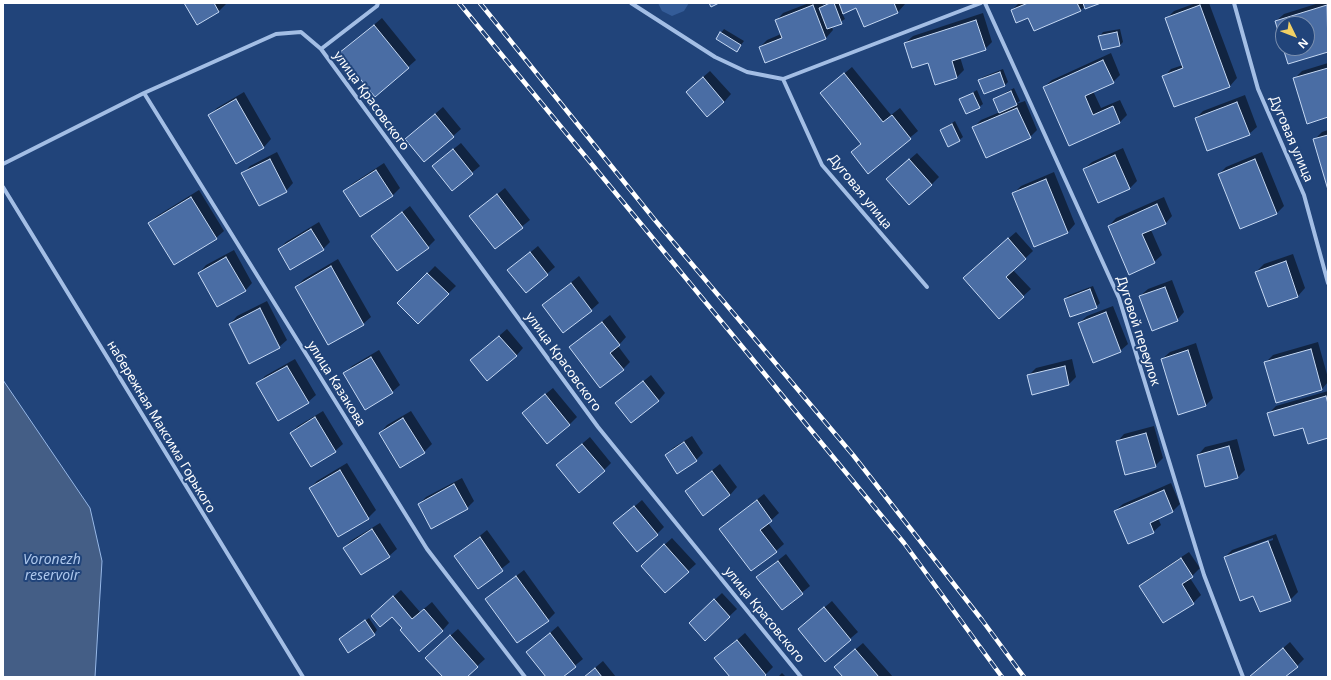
<!DOCTYPE html>
<html>
<head>
<meta charset="utf-8">
<style>
  body { margin:0 }
  #map { position:relative; width:1331px; height:680px; overflow:hidden; background:#21447a; font-family:"Noto Sans",sans-serif }
  canvas { display:block }
  .frame { position:absolute; inset:0; border:4px solid #fff; pointer-events:none }
  .north { position:absolute; left:1275px; top:16px; width:40px; height:40px; box-sizing:border-box; background:#21447a; border:1px solid #7a8faf; border-radius:50%; rotate:133deg; font-size:11px; font-weight:700; line-height:16px; text-align:center; color:#fff }
  .north::after { content:''; display:block; margin:auto; width:14px; height:18px; background:#f2d064; clip-path:polygon(50% 0,100% 100%,50% 72%,0 100%) }
</style>
</head>
<body>
<div id="map">
<canvas width="1331" height="680"></canvas>
<div class="frame"></div>
<div class="north">N</div>
</div>
<script>
const ctx = document.querySelector('canvas').getContext('2d');
ctx.lineJoin = 'round';
function fill(path, color) { ctx.fillStyle = color; ctx.fill(path, 'evenodd'); }
const poly = rows => new Path2D(rows.map(r => 'M' + r).join(''));
function strokePath(path, color, width, dash) { ctx.strokeStyle = color; ctx.lineWidth = width; ctx.lineCap = dash ? 'butt' : 'round'; ctx.setLineDash(dash || []); ctx.stroke(path); }
function label(font, color, halo, rows, align = 'center') {
  ctx.font = font + ' "Noto Sans",sans-serif'; ctx.lineWidth = 4; ctx.setLineDash([]); ctx.textBaseline = 'middle'; ctx.strokeStyle = halo; ctx.fillStyle = color; for (const [text, x, y, turn = 0] of rows) {
    ctx.save(); ctx.translate(x, y); ctx.rotate((+turn || 0) * Math.PI / 180); ctx.textAlign = isNaN(turn) ? turn : align; if (halo) ctx.strokeText(text, 0, 0); ctx.fillText(text, 0, 0); ctx.restore();
  }
}
fill(poly([
  [658,3,689,3,684,11,672,16,662,11]
]), '#345c98');
const water = poly([
  [3,380,90,508,102,561,95,677,3,677,3,380]
]);
fill(water, '#445e86');
strokePath(water, '#97b8e7', 1);
fill(poly([
  [185,3,226,3,226,4,219,11,197,24],
  [809,3,822,3,823,5,827,3,905,4,898,12,865,26,857,7,842,13,845,19,832,27,833,30,826,38,766,62,760,47,767,40,781,34,776,21,783,13],
  [1019,3,1098,3,1085,6,1080,11,1012,10],
  [1196,3,1209,3,1237,78,1230,86,1174,106,1164,77,1171,69,1183,65,1166,19,1174,11],
  [1319,3,1328,3,1328,51,1289,63,1284,48,1307,48,1307,24,1283,24,1283,44,1276,21,1284,14],
  [983,13,992,42,985,49,960,57,964,70,957,77,936,84,928,62,905,43,913,36],
  [382,18,416,60,375,96,340,53],
  [724,29,744,41,737,50,721,33],
  [1120,29,1123,42,1120,45,1100,36,1103,32],
  [1111,53,1120,75,1113,82,1093,91,1101,108,1120,100,1127,115,1120,122,1070,144,1044,87,1052,80],
  [1328,63,1328,116,1294,79,1302,71],
  [852,67,891,115,900,108,918,131,868,172,852,152,862,143,821,93],
  [1003,69,1008,82,1005,85,984,93,979,80,983,77],
  [710,71,731,94,724,102,694,85],
  [1014,88,1020,101,1016,104,1025,101,1037,130,1030,137,973,128,981,120,1000,112,994,99],
  [977,90,983,104,979,107,960,100],
  [244,92,271,139,264,147,237,162,210,115,217,108],
  [1245,95,1257,127,1249,134,1196,118,1203,111],
  [443,107,461,129,453,136,406,139],
  [955,121,963,137,959,140,941,130],
  [1328,130,1328,186,1315,139,1322,132],
  [461,143,480,166,452,189,441,159],
  [1123,148,1137,181,1130,188,1099,202,1084,169,1092,162],
  [277,152,293,183,286,191,243,174,250,166],
  [1262,152,1284,206,1277,213,1219,174,1226,167],
  [917,153,939,177,931,185,895,172],
  [384,163,400,188,392,196,345,191,352,184],
  [1054,172,1075,224,1068,232,1035,245,1014,193,1021,186],
  [505,188,530,220,495,248,471,216],
  [199,190,224,231,216,238,149,223,157,216],
  [1164,197,1172,216,1165,224,1151,230,1162,255,1154,262,1109,226,1116,218],
  [410,206,435,240,428,247,372,236],
  [319,222,330,242,323,249,279,249,286,242],
  [1016,232,1033,251,1013,270,1031,289,1000,317,972,270],
  [538,246,555,267,526,292,509,270],
  [234,250,252,283,245,291,199,273,206,265],
  [1293,254,1305,288,1298,296,1268,306,1256,272,1264,264],
  [338,259,371,317,363,324,329,344,296,287,304,279],
  [435,266,456,286,418,323,399,303],
  [579,276,599,303,591,310,543,305],
  [1172,280,1184,312,1177,320,1140,296,1148,289],
  [1093,286,1100,303,1096,307,1065,299,1069,295],
  [267,301,287,340,279,347,230,324,237,316],
  [1113,306,1128,344,1120,351,1079,323,1087,316],
  [610,315,626,337,618,346,630,362,623,369,571,347],
  [507,329,523,348,516,356,471,360],
  [1318,342,1328,378,1328,382,1322,389,1266,362,1273,355],
  [1196,343,1213,398,1206,405,1162,359,1170,352],
  [379,350,400,385,392,392,344,374,352,366],
  [295,359,316,395,308,402,258,383,265,376],
  [1072,359,1076,377,1069,384,1033,393,1028,376,1036,368],
  [651,375,665,393,658,401,617,403],
  [553,388,577,417,569,425,531,406],
  [1328,391,1328,437,1269,413,1276,406],
  [323,411,343,444,335,451,291,433,298,426],
  [411,411,432,444,424,452,380,433,387,425],
  [1154,426,1163,458,1155,466,1117,442,1124,434],
  [692,436,703,453,696,460,666,456,673,448],
  [590,437,611,463,604,470,565,458],
  [1237,439,1245,470,1238,477,1198,455,1205,447],
  [347,463,376,510,368,518,338,536,310,488,317,481],
  [720,464,737,487,730,495,686,491],
  [462,478,474,501,467,508,419,504,426,497],
  [1171,483,1180,504,1172,512,1158,518,1161,525,1153,532,1115,511,1123,504],
  [764,494,779,513,768,523,784,544,776,551,720,529],
  [642,500,664,527,657,534,615,523],
  [380,523,397,549,389,556,344,548,352,540],
  [487,530,510,562,478,587,455,556],
  [1276,534,1298,592,1290,600,1254,595,1225,557,1232,550],
  [1273,538,1273,540,1232,555,1232,553],
  [672,538,696,564,665,592,649,559],
  [1189,552,1200,568,1190,578,1201,595,1193,603,1164,622,1140,586,1148,579],
  [786,554,810,586,782,609,757,577],
  [524,570,555,613,548,620,486,599],
  [401,590,420,612,432,602,449,623,442,631,403,628,392,615,379,609],
  [722,593,737,609,705,639,698,616],
  [832,601,858,632,825,660,807,622],
  [369,618,377,630,374,634,340,639],
  [558,626,583,659,561,677,547,677,528,652],
  [458,629,485,659,465,677,444,677,434,650],
  [745,633,773,667,763,677,731,677,716,658],
  [1290,642,1304,659,1297,666,1284,677,1250,677],
  [863,643,893,677,844,677,843,660],
  [603,661,616,677,584,677],
  [782,673,786,677,778,677]
]), '#0007');
const building = poly([
  [184,3,214,3,219,12,197,25,184,3],
  [709,3,719,3,711,7,709,3],
  [830,3,834,3,842,24,827,29,819,8,830,3],
  [839,3,894,3,898,13,864,27,856,8,843,14,839,3],
  [1028,3,1077,3,1081,11,1034,31,1028,18,1016,23,1011,10,1028,3],
  [1083,3,1101,3,1085,9,1083,3],
  [813,5,826,39,765,63,759,47,782,38,775,20,813,5],
  [1200,5,1230,87,1174,107,1162,76,1183,68,1165,18,1200,5],
  [1327,5,1328,52,1288,64,1283,48,1307,48,1307,24,1283,24,1283,47,1275,21,1327,5],
  [976,20,986,50,952,61,957,78,935,85,928,63,912,68,904,43,976,20],
  [374,25,409,68,375,97,339,53,374,25],
  [720,32,741,45,737,52,716,39,720,32],
  [1117,32,1120,46,1102,50,1098,36,1117,32],
  [1103,60,1114,83,1085,96,1093,115,1113,106,1120,123,1069,146,1043,87,1103,60],
  [1328,68,1328,117,1307,124,1293,78,1328,68],
  [1000,72,1005,86,984,94,978,80,1000,72],
  [844,73,883,122,892,115,911,139,868,174,851,152,861,144,820,93,844,73],
  [703,77,724,102,707,117,686,92,703,77],
  [1011,91,1017,105,999,113,993,99,1011,91],
  [973,93,980,108,966,114,959,99,973,93],
  [236,99,264,148,236,164,208,115,236,99],
  [1237,102,1250,135,1207,151,1195,118,1237,102],
  [1017,108,1031,138,986,158,972,127,1017,108],
  [435,114,454,137,424,162,405,139,435,114],
  [952,124,960,141,948,147,940,130,952,124],
  [1328,135,1328,190,1313,139,1328,135],
  [453,149,473,174,452,191,432,166,453,149],
  [1115,155,1130,189,1098,203,1083,169,1115,155],
  [270,159,287,192,259,206,241,173,270,159],
  [909,159,932,185,909,205,886,179,909,159],
  [1255,159,1277,214,1240,229,1218,174,1255,159],
  [376,170,393,196,360,217,343,191,376,170],
  [1046,179,1068,233,1034,247,1012,193,1046,179],
  [497,194,523,228,495,249,469,216,497,194],
  [191,197,217,239,174,265,148,223,191,197],
  [1157,204,1166,224,1142,234,1155,263,1129,275,1108,226,1157,204],
  [402,212,429,248,397,271,371,236,402,212],
  [311,229,324,250,290,270,278,249,311,229],
  [1008,238,1026,259,1006,277,1024,297,999,319,963,278,1008,238],
  [530,252,548,275,526,293,507,270,530,252],
  [226,257,246,291,217,307,198,273,226,257],
  [1286,261,1298,297,1268,307,1255,272,1286,261],
  [331,266,364,325,328,345,295,287,331,266],
  [427,273,449,294,418,324,397,303,427,273],
  [571,283,592,311,563,333,542,305,571,283],
  [1165,287,1178,321,1152,331,1139,296,1165,287],
  [1090,289,1097,308,1070,317,1064,299,1090,289],
  [260,308,280,348,249,364,229,324,260,308],
  [1106,312,1121,352,1093,363,1078,323,1106,312],
  [602,322,620,345,610,353,624,370,600,388,569,347,602,322],
  [499,336,517,356,487,381,470,360,499,336],
  [1311,349,1322,390,1276,403,1264,362,1311,349],
  [1188,350,1206,406,1178,415,1161,359,1188,350],
  [371,357,393,393,365,410,343,373,371,357],
  [287,366,309,403,278,421,256,383,287,366],
  [1065,366,1069,385,1032,395,1027,375,1065,366],
  [643,381,659,401,631,423,615,403,643,381],
  [545,394,570,425,547,444,522,413,545,394],
  [1326,396,1328,404,1328,438,1308,444,1303,428,1274,436,1267,413,1326,396],
  [315,417,336,452,311,467,290,433,315,417],
  [403,418,425,453,400,468,379,433,403,418],
  [1146,433,1156,467,1125,475,1116,441,1146,433],
  [684,442,697,461,677,474,665,455,684,442],
  [582,444,605,471,579,493,556,465,582,444],
  [1229,446,1238,478,1205,487,1197,455,1229,446],
  [340,470,369,519,338,537,309,488,340,470],
  [712,471,730,495,703,516,685,491,712,471],
  [454,484,468,509,431,529,418,504,454,484],
  [1164,490,1173,512,1150,523,1154,533,1128,544,1114,511,1164,490],
  [757,500,772,521,760,530,777,552,751,571,719,529,757,500],
  [634,506,658,535,637,552,613,523,634,506],
  [372,529,390,557,361,575,343,548,372,529],
  [480,537,503,571,478,589,454,556,480,537],
  [1268,541,1291,601,1260,612,1253,596,1240,601,1224,557,1268,541],
  [664,544,689,572,665,593,641,566,664,544],
  [1181,558,1193,577,1182,584,1194,604,1163,623,1139,586,1181,558],
  [778,561,803,594,782,610,756,577,778,561],
  [516,576,549,621,517,643,485,599,516,576],
  [393,596,412,619,424,609,443,631,419,652,400,630,402,628,392,617,380,627,371,616,393,596],
  [714,599,730,617,705,641,689,623,714,599],
  [824,607,851,640,825,662,798,629,824,607],
  [365,620,375,635,348,653,339,639,365,620],
  [550,633,576,667,563,677,546,677,526,652,550,633],
  [450,635,478,667,467,677,443,677,425,658,450,635],
  [737,640,766,675,764,677,730,677,714,658,737,640],
  [1283,648,1298,667,1285,677,1249,677,1283,648],
  [855,649,879,677,843,677,834,667,855,649],
  [595,668,602,677,584,677,595,668]
]);
fill(building, '#4a6da4');
strokePath(building, '#c6d9f4', 1);
strokePath(poly([
  [631,3,715,57,747,72,783,79,981,3],
  [985,3,1119,298,1204,575,1243,677],
  [1234,3,1258,89,1304,195,1328,283],
  [321,49,598,427,801,677],
  [783,79,822,165,927,287],
  [144,93,427,549,525,677],
  [3,164,144,93,276,34,301,32,321,49,377,6,378,3],
  [3,187,303,677]
]), '#a3bee5', 4);
const rail = poly([
  [459,3,904,543,1002,677],
  [480,3,654,219,853,455,982,620,1024,677]
]);
strokePath(rail, '#fff', 4.5);
strokePath(rail, '#21447a', 3, [9]);
label('13px', '#fff', '#21447a', [
  ["улица Красовского",371,101,54],
  ["Дуговая улица",1291,139,67],
  ["Дуговая улица",860,192,51],
  ["Дуговой переулок",1138,331,72],
  ["улица Красовского",563,362,54],
  ["улица Казакова",336,384,58],
  ["набережная Максима Горького",161,427,59],
  ["улица Красовского",764,615,51]
]);
label('italic 14px', '#aec8ed', '#21447a', [
  ["Voronezh",52,560],
  ["reservoir",52,576]
]);
</script>
</body>
</html>
